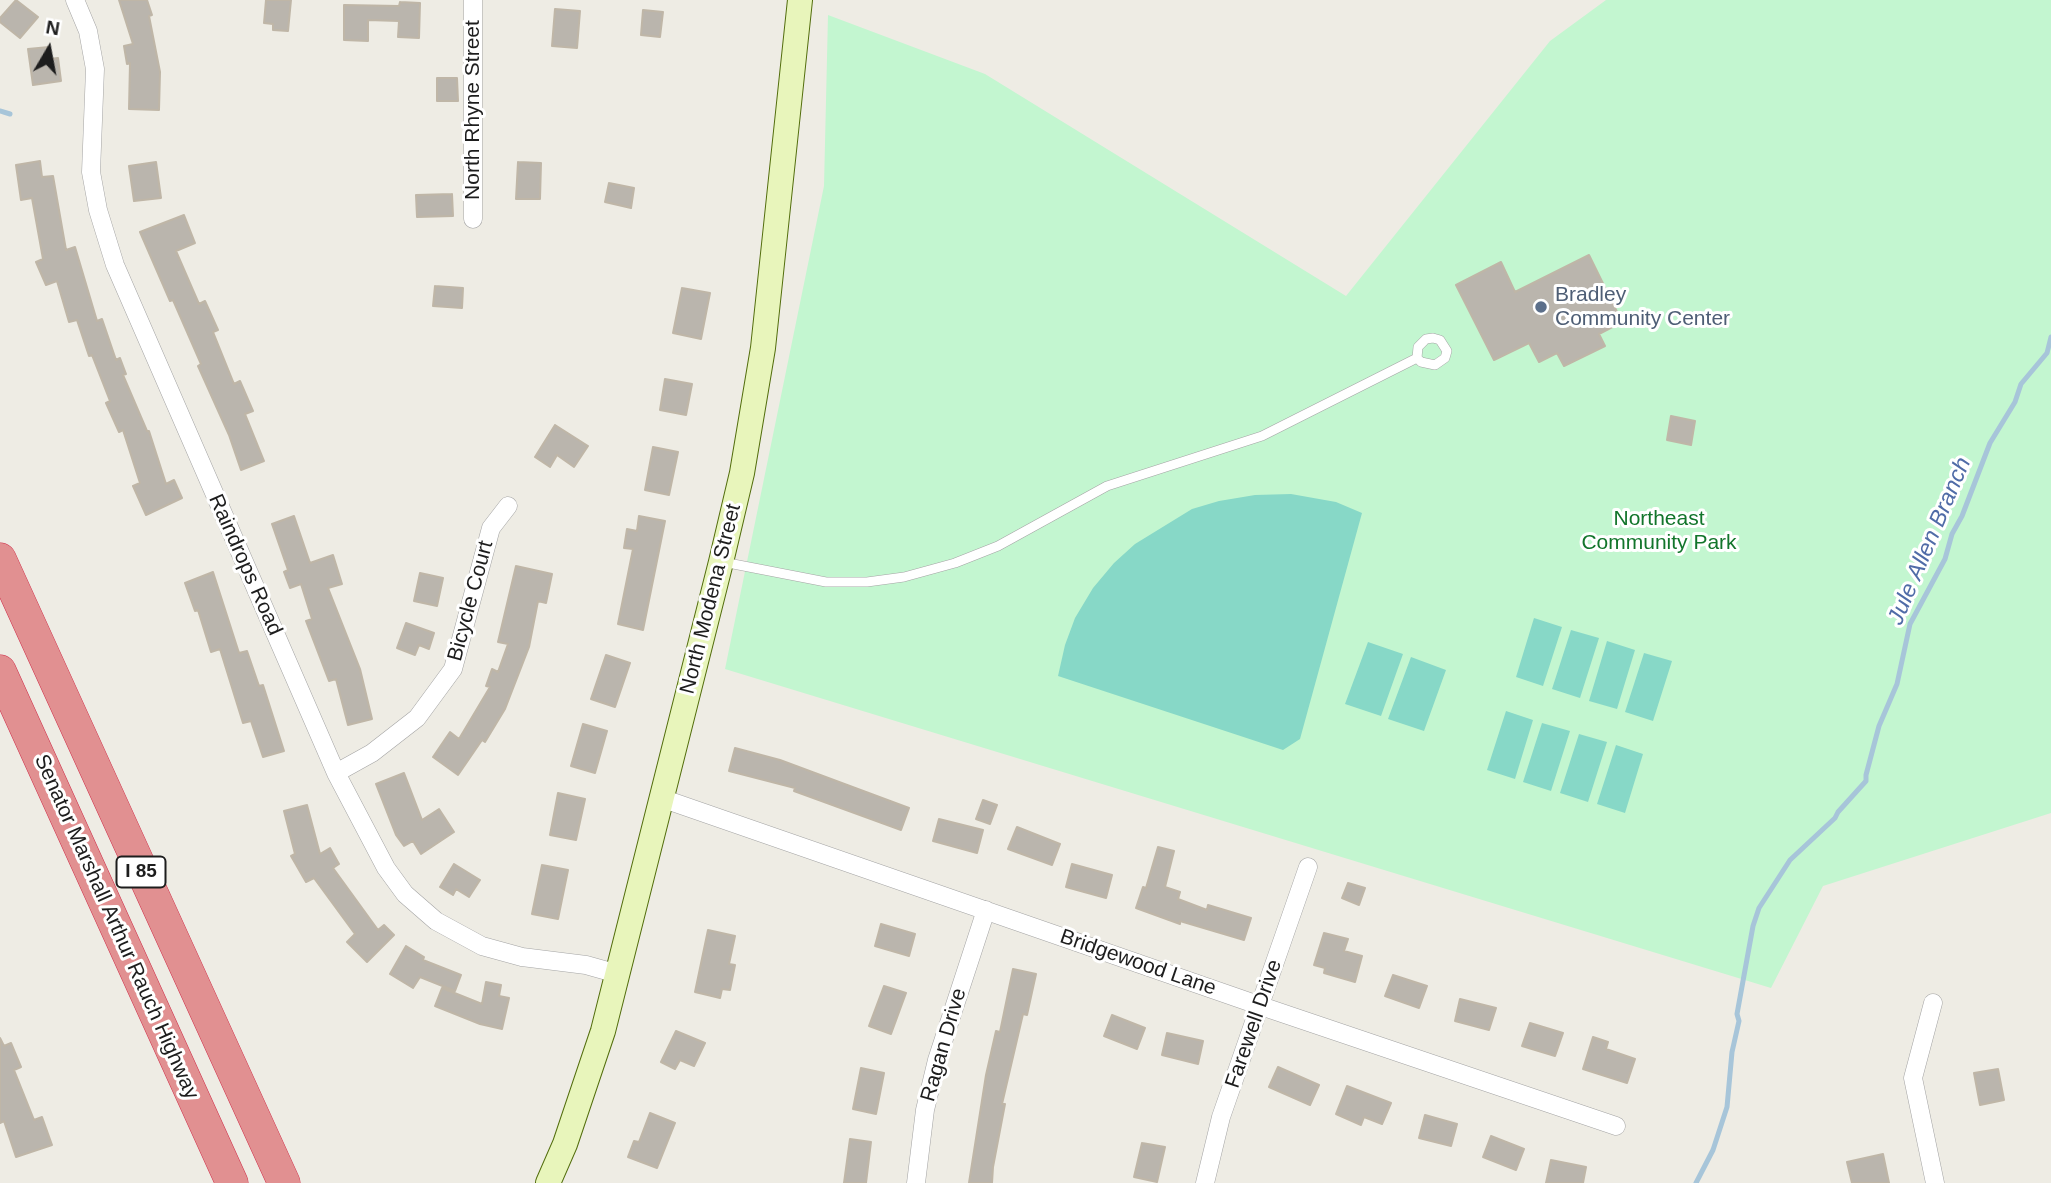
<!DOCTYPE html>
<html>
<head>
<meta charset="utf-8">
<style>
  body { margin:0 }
  #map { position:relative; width:2051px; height:1183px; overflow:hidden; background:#eeece4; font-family:Arial,sans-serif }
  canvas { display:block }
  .north { position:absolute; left:14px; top:14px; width:70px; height:70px; -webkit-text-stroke:5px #fff; paint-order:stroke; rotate:10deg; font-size:19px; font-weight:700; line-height:28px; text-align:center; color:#1d1d1d }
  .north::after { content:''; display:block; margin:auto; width:24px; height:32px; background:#1d1d1d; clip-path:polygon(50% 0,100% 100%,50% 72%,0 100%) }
</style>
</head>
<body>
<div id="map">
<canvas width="2051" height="1183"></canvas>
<div class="north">N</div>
</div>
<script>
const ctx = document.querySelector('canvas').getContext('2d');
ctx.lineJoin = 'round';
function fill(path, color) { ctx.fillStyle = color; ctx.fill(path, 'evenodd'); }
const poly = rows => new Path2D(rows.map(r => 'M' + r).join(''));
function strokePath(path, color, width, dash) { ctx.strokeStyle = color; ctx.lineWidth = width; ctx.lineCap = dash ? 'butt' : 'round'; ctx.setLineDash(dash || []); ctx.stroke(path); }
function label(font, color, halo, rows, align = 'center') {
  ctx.font = font + ' Arial,sans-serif'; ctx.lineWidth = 6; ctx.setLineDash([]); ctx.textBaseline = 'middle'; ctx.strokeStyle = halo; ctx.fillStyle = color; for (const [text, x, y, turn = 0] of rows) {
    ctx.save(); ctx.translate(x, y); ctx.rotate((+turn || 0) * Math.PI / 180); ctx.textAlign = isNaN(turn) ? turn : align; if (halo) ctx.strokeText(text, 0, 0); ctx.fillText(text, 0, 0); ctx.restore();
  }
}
fill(poly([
  [1606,0,2051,0,2051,813,1823,886,1771,988,725,669,824,186,828,15,985,74,1346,296,1550,41]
]), '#c3f6d0');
fill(poly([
  [1291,494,1336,502,1362,513,1300,739,1283,750,1058,676,1065,645,1075,618,1093,588,1114,563,1135,544,1192,509,1219,501,1255,495],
  [1534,618,1562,627,1543,686,1516,677],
  [1571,630,1599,638,1580,698,1552,689],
  [1607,641,1635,650,1617,709,1589,701],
  [1368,642,1403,654,1381,716,1345,704],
  [1644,653,1672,661,1653,721,1625,712],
  [1411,657,1446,670,1424,731,1388,719],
  [1506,711,1533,720,1515,779,1487,770],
  [1542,723,1570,731,1551,791,1523,782],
  [1579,734,1607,742,1588,802,1560,793],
  [1616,745,1643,754,1625,813,1597,804]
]), '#87d8c7');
strokePath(poly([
  [0,111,10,114],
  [1696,1183,1713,1150,1727,1107,1732,1052,1739,1021,1737,1014,1753,926,1759,908,1790,860,1835,818,1838,812,1866,781,1866,775,1879,726,1897,684,1910,624,1945,559,1952,534,1962,516,1990,443,2015,402,2021,384,2047,353,2051,337]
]), '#a7c5d9', 5);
const building = poly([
  [16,0,38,17,20,38,0,22,0,18,16,0],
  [119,0,147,0,152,15,149,16,160,72,159,110,129,109,130,63,127,64,124,46,133,44,119,0],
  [266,0,291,0,288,31,273,30,273,24,264,23,266,0],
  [400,2,420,3,419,38,398,37,399,21,368,20,368,41,344,40,344,5,399,6,400,2],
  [555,9,580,11,577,48,552,46,555,9],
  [643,10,663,12,660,37,641,35,643,10],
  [49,47,50,59,58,58,61,81,33,85,28,49,49,47],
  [437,78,457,78,458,101,437,101,437,78],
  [40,161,42,177,53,176,66,250,75,247,97,321,102,319,116,360,120,358,126,374,123,375,147,431,149,431,166,484,174,480,182,498,146,515,133,486,140,483,123,430,119,432,106,403,110,401,92,355,89,356,77,320,69,322,57,281,46,285,36,262,43,259,32,198,21,200,16,165,40,161],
  [156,162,161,198,134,201,129,166,156,162],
  [518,162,541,163,540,199,516,199,518,162],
  [609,183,634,188,631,208,605,202,609,183],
  [452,194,453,216,417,217,416,195,452,194],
  [184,215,195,243,176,251,199,304,205,301,218,330,213,332,234,384,240,381,253,411,245,414,264,461,241,470,229,435,198,366,201,364,173,300,170,301,140,232,184,215],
  [1589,255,1622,322,1599,334,1605,346,1564,366,1557,353,1539,362,1529,343,1494,360,1456,285,1501,262,1515,292,1589,255],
  [435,286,463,288,462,308,433,306,435,286],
  [682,288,710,293,701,339,673,333,682,288],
  [665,379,692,384,686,415,660,410,665,379],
  [1671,416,1695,421,1691,445,1667,440,1671,416],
  [555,425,588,446,574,467,557,455,550,467,535,457,555,425],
  [653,447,678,452,669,495,645,490,653,447],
  [294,516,310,563,333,555,342,584,328,588,360,669,372,719,348,725,336,679,329,681,306,621,312,619,301,584,290,588,284,572,288,570,272,524,294,516],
  [639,516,665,521,643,630,618,624,633,549,624,548,627,529,637,531,639,516],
  [516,566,552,574,546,603,538,601,529,647,505,709,485,742,482,740,458,775,433,757,450,732,459,739,490,687,486,686,492,669,498,672,508,644,498,642,516,566],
  [213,572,239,653,247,651,259,686,263,685,284,751,263,757,251,721,243,723,220,649,211,652,198,610,195,611,185,583,213,572],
  [420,573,443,578,437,606,414,601,420,573],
  [406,623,434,633,429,649,419,645,415,655,397,648,406,623],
  [606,655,630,663,615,707,591,699,606,655],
  [583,724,607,731,595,773,571,766,583,724],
  [735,748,780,760,909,808,901,830,794,791,795,788,729,771,735,748],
  [404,773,422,820,439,809,454,832,421,854,413,841,404,846,396,835,376,784,404,773],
  [558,793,585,799,576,840,550,835,558,793],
  [983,800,997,805,990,824,976,819,983,800],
  [307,805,320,854,330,848,339,864,333,868,378,930,384,925,394,935,367,962,347,942,355,934,314,878,306,882,291,856,295,854,284,811,307,805],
  [939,819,983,830,977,853,933,841,939,819],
  [1017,827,1060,844,1052,865,1008,849,1017,827],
  [1158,847,1174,851,1165,887,1180,892,1178,899,1207,910,1208,905,1251,918,1244,940,1180,921,1180,924,1136,908,1143,887,1146,888,1158,847],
  [454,864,480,880,469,897,456,889,453,895,440,887,454,864],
  [1072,864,1112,875,1106,898,1066,887,1072,864],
  [542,865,568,870,558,919,532,914,542,865],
  [1348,883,1365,888,1359,905,1342,898,1348,883],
  [881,924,915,934,909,956,875,946,881,924],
  [708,930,735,936,729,964,735,965,730,990,722,989,720,998,695,992,708,930],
  [1324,933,1348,939,1344,951,1362,956,1355,982,1324,973,1325,968,1314,965,1324,933],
  [406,946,424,957,423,960,461,975,455,991,420,977,413,988,390,974,406,946],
  [1013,969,1036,974,1027,1015,1023,1014,1002,1104,1005,1104,993,1167,992,1183,969,1183,986,1075,996,1031,1000,1032,1013,969],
  [1393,975,1427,986,1419,1008,1385,996,1393,975],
  [486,982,501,985,499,996,509,998,502,1029,480,1024,435,1006,442,988,482,1004,486,982],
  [884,986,906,993,891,1034,869,1026,884,986],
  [1460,999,1496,1008,1489,1030,1455,1021,1460,999],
  [1112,1015,1145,1028,1137,1049,1104,1036,1112,1015],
  [1530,1023,1563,1033,1555,1056,1522,1046,1530,1023],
  [676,1031,705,1043,694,1066,680,1060,675,1069,661,1062,676,1031],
  [1167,1033,1203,1041,1198,1064,1162,1055,1167,1033],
  [1593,1037,1608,1042,1606,1049,1635,1059,1627,1083,1583,1069,1593,1037],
  [0,1038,4,1046,11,1043,21,1067,14,1070,34,1120,42,1117,52,1145,16,1157,4,1121,0,1123,0,1038],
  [1278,1067,1319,1085,1310,1105,1269,1087,1278,1067],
  [861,1068,884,1073,876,1114,853,1109,861,1068],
  [1998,1069,2004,1100,1980,1105,1974,1073,1998,1069],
  [1347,1086,1391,1103,1382,1124,1364,1117,1361,1125,1336,1114,1347,1086],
  [650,1113,675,1123,657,1168,628,1157,634,1141,639,1142,650,1113],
  [1425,1115,1457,1124,1451,1146,1419,1138,1425,1115],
  [1491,1136,1524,1149,1516,1170,1483,1157,1491,1136],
  [850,1139,871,1142,866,1183,844,1183,850,1139],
  [1142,1143,1165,1147,1157,1182,1134,1177,1142,1143],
  [1883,1154,1889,1183,1852,1183,1847,1162,1883,1154],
  [1551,1160,1586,1167,1583,1183,1546,1183,1551,1160]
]);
fill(building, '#bab5ad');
strokePath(building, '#bfb6a7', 2);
const lane = poly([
  [1433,338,1440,340,1447,351,1445,358,1435,365,1421,362,1417,358,1418,347,1426,339,1433,338],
  [723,562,826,582,867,582,904,577,955,563,998,546,1107,486,1262,436,1417,358]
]);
const street = poly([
  [75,0,88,31,95,69,91,172,98,210,115,265,336,773,386,868,405,894,436,921,482,946,522,957,586,965,618,974],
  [473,219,473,0],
  [336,773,372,753,417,718,453,669,491,528,508,506],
  [661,798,1261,1006,1616,1126],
  [1933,1003,1913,1078,1935,1183],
  [916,1183,925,1110,937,1060,986,910],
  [1205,1183,1221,1117,1308,867]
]);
const secondary = poly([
  [548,1183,565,1144,603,1031,721,562,742,473,763,348,800,0]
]);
const highway = poly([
  [0,559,284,1183],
  [0,671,232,1183]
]);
strokePath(lane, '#a4a4a4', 10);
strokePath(street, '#a4a4a4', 19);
strokePath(secondary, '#526d0c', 26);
strokePath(highway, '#ce2f4a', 33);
strokePath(lane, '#fff', 9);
strokePath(street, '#fff', 18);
strokePath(secondary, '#e8f5bb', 24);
strokePath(highway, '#e19091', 32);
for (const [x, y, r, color] of [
  [1541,307,7,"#5c6f8a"]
]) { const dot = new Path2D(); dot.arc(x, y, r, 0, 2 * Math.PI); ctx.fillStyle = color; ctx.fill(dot); strokePath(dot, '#fff', 2.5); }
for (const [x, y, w] of [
  [141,872,49]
]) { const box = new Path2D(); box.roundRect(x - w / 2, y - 15.5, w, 31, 5); ctx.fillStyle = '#fff'; ctx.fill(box); strokePath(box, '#1d1d1d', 2); }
label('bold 19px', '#1d1d1d', null, [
  ["I 85",141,872]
]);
label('21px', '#1d1d1d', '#fff', [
  ["North Rhyne Street",473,110,-90],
  ["Raindrops Road",245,565,66],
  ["North Modena Street",711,599,-76],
  ["Bicycle Court",471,601,-75],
  ["Senator Marshall Arthur Rauch Highway",116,927,66],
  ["Bridgewood Lane",1138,963,19],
  ["Farewell Drive",1254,1024,-71],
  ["Ragan Drive",944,1045,-74]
]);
label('21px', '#4e5e75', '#fff', [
  ["Bradley",1555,295],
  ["Community Center",1555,319]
], 'left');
label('21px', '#12752b', '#fff', [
  ["Northeast",1659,519],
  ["Community Park",1659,543]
]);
label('italic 23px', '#506ca7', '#fff', [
  ["Jule Allen Branch",1930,541,-67]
]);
</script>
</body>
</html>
